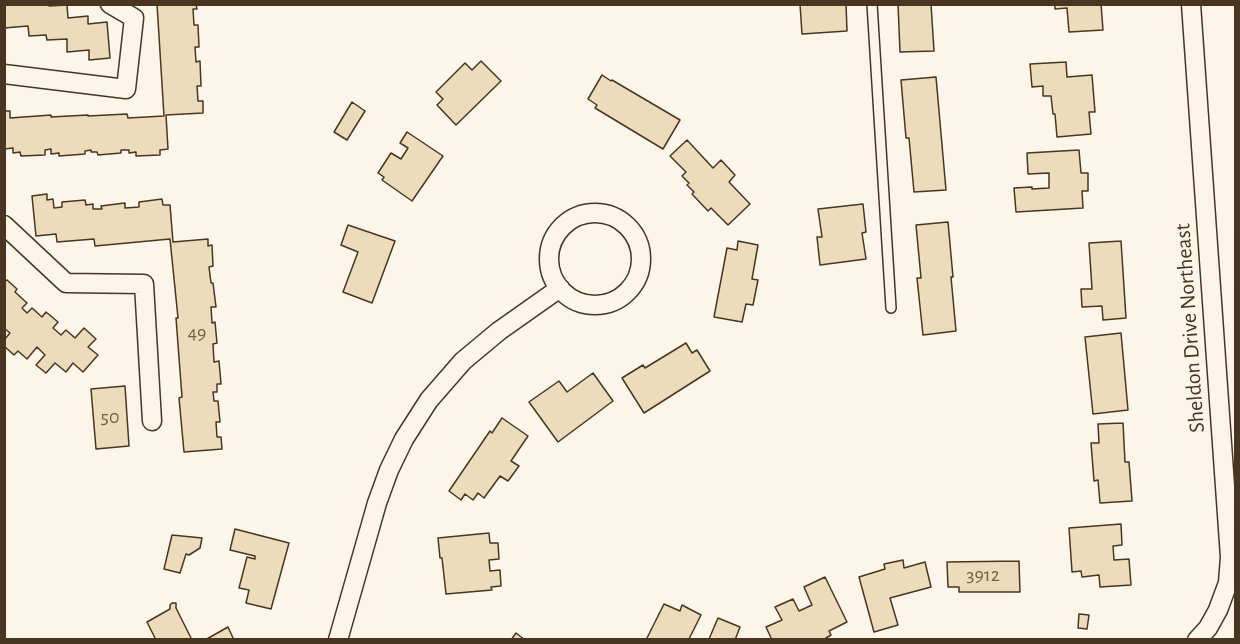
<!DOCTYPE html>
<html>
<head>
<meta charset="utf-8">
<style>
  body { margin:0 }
  #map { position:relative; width:1240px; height:644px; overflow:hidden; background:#fbf6e9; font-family:"Alegreya Sans",sans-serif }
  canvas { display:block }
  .frame { position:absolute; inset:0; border:6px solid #4a3520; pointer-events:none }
</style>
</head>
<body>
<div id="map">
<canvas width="1240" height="644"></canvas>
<div class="frame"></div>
</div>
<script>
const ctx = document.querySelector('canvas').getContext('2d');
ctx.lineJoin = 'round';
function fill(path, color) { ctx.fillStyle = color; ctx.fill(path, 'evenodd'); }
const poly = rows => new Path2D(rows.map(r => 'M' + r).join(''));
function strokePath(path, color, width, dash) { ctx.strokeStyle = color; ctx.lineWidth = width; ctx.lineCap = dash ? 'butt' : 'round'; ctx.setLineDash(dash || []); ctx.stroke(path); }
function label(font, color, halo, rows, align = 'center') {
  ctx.font = font + ' "Alegreya Sans",sans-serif'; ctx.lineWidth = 4.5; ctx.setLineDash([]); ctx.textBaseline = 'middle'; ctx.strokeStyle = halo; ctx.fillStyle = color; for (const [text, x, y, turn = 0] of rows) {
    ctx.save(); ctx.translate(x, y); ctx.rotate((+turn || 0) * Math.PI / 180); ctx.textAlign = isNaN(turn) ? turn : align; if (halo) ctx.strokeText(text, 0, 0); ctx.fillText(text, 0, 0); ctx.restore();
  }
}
const building = poly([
  [4,4,49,4,49,6,67,5,68,18,88,16,88,24,107,22,110,58,89,60,89,50,67,52,67,39,47,40,46,35,29,36,28,26,4,28,4,4],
  [157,4,196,4,197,9,193,9,194,25,198,25,199,47,195,47,196,62,200,61,201,86,197,86,198,101,203,101,203,113,166,115,168,149,160,150,160,155,136,156,136,152,129,153,129,150,121,150,121,153,98,155,97,152,91,152,91,150,85,151,85,154,59,156,59,153,51,154,51,149,45,150,45,155,21,156,20,152,13,153,13,148,4,149,4,111,10,111,10,118,51,115,51,117,88,115,88,116,127,114,128,118,164,116,157,4],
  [800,4,846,4,847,31,802,34,800,4],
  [898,4,931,4,934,51,900,52,898,4],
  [1055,4,1101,4,1103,30,1069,32,1067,8,1055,9,1055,4],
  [481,61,501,81,456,125,437,105,443,99,436,92,465,63,472,70,481,61],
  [1066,62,1067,77,1092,75,1095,112,1089,112,1091,134,1057,137,1055,114,1053,114,1051,96,1043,96,1043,86,1032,87,1030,64,1066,62],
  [602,75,611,81,612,80,680,120,663,149,595,108,597,105,588,99,602,75],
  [936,77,946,190,914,192,909,138,906,138,901,80,936,77],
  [352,102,365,111,347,140,334,132,352,102],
  [407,132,443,156,412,201,382,180,384,177,378,173,391,153,401,159,408,148,400,143,407,132],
  [687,140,713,168,721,160,735,175,729,182,750,204,728,225,711,208,708,211,692,194,694,192,687,185,689,183,682,176,686,172,670,156,687,140],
  [1079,150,1081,173,1088,173,1088,191,1082,191,1083,208,1016,212,1014,188,1032,187,1032,189,1049,188,1049,173,1028,174,1027,153,1079,150],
  [47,194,47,200,53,199,54,208,62,207,62,202,85,200,86,205,93,204,93,209,102,209,101,206,125,203,125,208,139,207,139,202,162,199,163,205,170,205,173,242,208,239,208,246,212,245,213,266,209,267,211,283,213,283,216,307,211,307,212,323,215,322,217,343,213,344,214,362,219,361,221,384,217,384,217,392,213,392,214,401,218,401,220,422,216,422,217,437,221,437,222,449,184,452,179,398,182,397,176,318,178,318,170,239,95,246,94,239,57,242,56,234,36,236,32,196,47,194],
  [863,204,866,232,862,233,866,259,820,265,817,237,822,237,818,209,863,204],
  [948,222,953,277,951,277,956,331,923,335,917,278,921,278,916,225,948,222],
  [348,225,395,241,372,303,343,292,358,252,341,245,348,225],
  [738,241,758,245,752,279,758,280,753,305,746,304,742,322,714,317,727,248,737,250,738,241],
  [1121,241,1126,318,1103,320,1102,306,1082,307,1081,289,1092,289,1089,243,1121,241],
  [7,280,17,289,15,292,27,303,22,308,27,313,32,308,42,317,46,312,58,322,53,328,61,335,66,330,75,338,84,328,96,339,88,347,98,355,83,372,73,363,66,372,55,363,46,373,36,365,45,355,37,347,27,359,18,351,14,355,4,346,4,340,10,333,4,328,4,282,7,280],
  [1121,333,1128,410,1093,414,1085,337,1121,333],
  [686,343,692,353,697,350,710,371,644,413,622,378,643,365,645,368,686,343],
  [593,373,613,401,558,442,529,402,559,381,567,392,593,373],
  [125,386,129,446,96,449,91,389,125,386],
  [502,418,528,436,511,461,519,466,508,481,500,476,484,498,478,493,473,500,465,494,461,500,449,491,490,431,492,433,502,418],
  [1123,423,1125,462,1129,462,1132,501,1100,503,1098,480,1094,481,1091,443,1099,443,1098,424,1123,423],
  [1121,524,1122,545,1113,546,1114,560,1129,559,1131,585,1100,587,1099,575,1082,577,1081,571,1072,572,1069,528,1121,524],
  [235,529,289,543,271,609,246,603,249,590,239,588,247,557,255,559,255,556,230,550,235,529],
  [489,533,490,543,498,543,499,559,489,560,490,571,500,570,501,586,491,587,492,590,446,594,442,558,440,558,438,538,489,533],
  [172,535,202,538,200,548,189,555,186,554,180,573,164,569,172,535],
  [903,560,904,568,925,562,931,587,890,598,898,625,874,632,859,577,885,569,884,564,903,560],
  [1019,561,1020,592,959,592,959,587,948,587,947,562,1019,561],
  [825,577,847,622,829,631,831,635,823,640,772,640,766,627,782,620,775,607,793,599,799,611,812,605,804,587,825,577],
  [172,603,176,603,176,608,192,640,156,640,147,622,170,609,170,605,172,603],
  [664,604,680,611,682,605,701,615,689,639,691,640,646,640,664,604],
  [1079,614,1089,615,1087,629,1078,628,1079,614],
  [718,618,740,627,735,640,709,639,718,618],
  [228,627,234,640,205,640,228,627],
  [516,633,525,640,511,640,516,633]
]);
fill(building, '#ecdcbc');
strokePath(building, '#4a3520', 1.5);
const lane = poly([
  [872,4,891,308]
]);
const street = poly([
  [1191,4,1230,557,1228,583,1218,610,1208,628,1197,640],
  [4,74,126,89,134,18,110,4],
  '549 259a46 46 0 1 1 92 0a46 46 0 1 1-92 0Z',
  [4,225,66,283,144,284,152,421],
  [338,640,377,503,389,470,404,439,429,400,463,361,499,331,560,288]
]);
strokePath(lane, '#4a3520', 12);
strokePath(street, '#4a3520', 21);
strokePath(lane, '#fbf6e9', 9);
strokePath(street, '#fbf6e9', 18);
label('20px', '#725f47', null, [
  ["49",197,333],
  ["50",110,417],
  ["3912",983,575]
]);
label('22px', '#4a3520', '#fbf6e9', [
  ["Sheldon Drive Northeast",1190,328,-94]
]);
</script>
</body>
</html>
